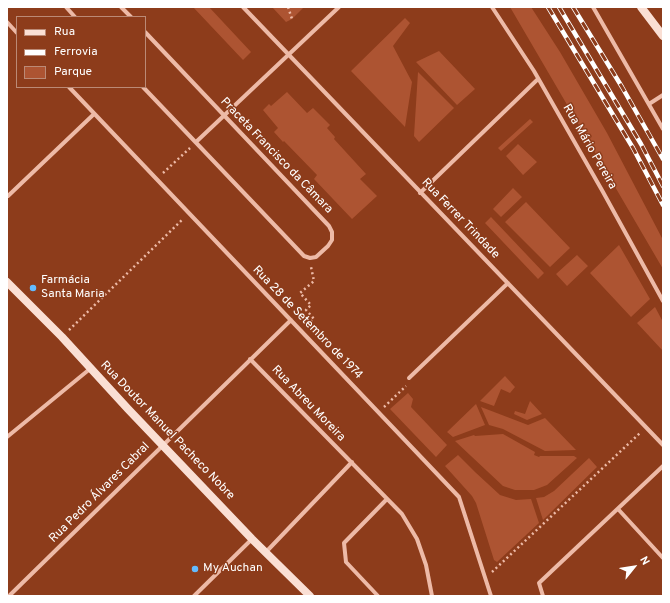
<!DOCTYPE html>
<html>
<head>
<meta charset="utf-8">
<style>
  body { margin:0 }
  #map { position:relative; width:670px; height:603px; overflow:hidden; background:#8d3c1b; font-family:Overpass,sans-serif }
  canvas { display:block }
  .frame { position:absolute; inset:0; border:8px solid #fff; pointer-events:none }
  .legend { position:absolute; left:16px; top:16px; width:130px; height:72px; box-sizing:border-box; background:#8d3c1b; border:1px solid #bb8a76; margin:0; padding:5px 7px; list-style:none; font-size:12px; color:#fff }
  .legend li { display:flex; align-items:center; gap:8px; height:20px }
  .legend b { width:20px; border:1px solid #bb8a76 }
  .north { position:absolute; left:614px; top:547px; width:40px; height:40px; -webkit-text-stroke:3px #8d3c1b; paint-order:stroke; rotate:60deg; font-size:11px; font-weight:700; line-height:16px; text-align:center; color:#fff }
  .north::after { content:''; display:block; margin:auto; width:14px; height:18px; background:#fff; clip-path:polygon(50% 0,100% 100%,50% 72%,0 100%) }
</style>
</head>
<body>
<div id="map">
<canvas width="670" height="603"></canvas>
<div class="frame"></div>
<ul class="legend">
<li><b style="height:5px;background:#fadfd4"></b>Rua</li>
<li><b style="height:5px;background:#fff"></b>Ferrovia</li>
<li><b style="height:11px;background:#ad5432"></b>Parque</li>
</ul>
<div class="north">N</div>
</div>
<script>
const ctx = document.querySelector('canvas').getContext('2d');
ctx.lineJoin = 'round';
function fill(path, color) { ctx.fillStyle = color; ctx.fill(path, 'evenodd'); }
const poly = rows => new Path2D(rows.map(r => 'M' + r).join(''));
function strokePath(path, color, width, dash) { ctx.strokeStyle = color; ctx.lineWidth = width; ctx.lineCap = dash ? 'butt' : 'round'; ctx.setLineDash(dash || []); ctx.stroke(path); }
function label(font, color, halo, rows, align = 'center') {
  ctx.font = font + ' Overpass,sans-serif'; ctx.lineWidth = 3; ctx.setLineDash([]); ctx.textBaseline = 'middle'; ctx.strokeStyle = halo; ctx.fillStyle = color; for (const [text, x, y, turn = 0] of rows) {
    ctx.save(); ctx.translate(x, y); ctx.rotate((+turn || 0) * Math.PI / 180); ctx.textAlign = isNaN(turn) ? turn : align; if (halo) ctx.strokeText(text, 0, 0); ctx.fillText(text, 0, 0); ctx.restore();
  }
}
fill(poly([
  [193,7,209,7,251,52,243,60],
  [272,7,304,7,292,19,286,22],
  [510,7,531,7,560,52,607,133,663,240,663,269],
  [405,18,410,23,393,46,412,82,405,127,351,71],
  [439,51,475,89,457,105,416,62],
  [418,72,454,108,419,142,414,136],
  [287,92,307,113,313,108,330,125,327,128,335,137,334,139,366,174,360,179,377,196,352,219,314,179,317,175,284,141,283,142,274,132,278,128,263,110,269,104,271,106],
  [530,119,533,122,501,151,498,148],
  [518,144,537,162,523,175,506,156],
  [513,188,522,197,501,217,493,209],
  [526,202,570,248,550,267,505,222],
  [491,217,544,273,538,279,485,223],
  [619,245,650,299,631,317,590,273],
  [577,255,588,266,567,286,556,274],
  [655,307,663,322,663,351,637,323],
  [505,376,515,387,510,393,501,389,494,406,480,401],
  [408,393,413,399,411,407,447,445,436,457,390,409],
  [530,401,542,414,527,420,514,414,515,411,525,414],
  [476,404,485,425,453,437,447,432],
  [481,407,528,425,545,418,576,450,545,451,503,429,489,425],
  [503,434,535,452,534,455,539,457,540,456,574,456,577,458,547,485,534,490,515,490,503,486,455,441,474,435,475,436],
  [458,455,475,472,500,495,516,500,531,499,539,523,497,562,494,560,476,503,472,496,445,466],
  [589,458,597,467,543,520,536,498,544,497,554,491]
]), '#ad5432');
strokePath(poly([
  [288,7,292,19],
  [163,173,190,148],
  [307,325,314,319,306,310,311,305,300,293,314,281,311,267],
  [69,330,183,219],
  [384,407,406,386],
  [492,572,640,433]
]), '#edbaa7', 2.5, [2, 3]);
strokePath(poly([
  [66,7,75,17],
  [121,7,131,17],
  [243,7,663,445],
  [492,7,534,71,603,192,663,301],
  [593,7,663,129],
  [7,22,17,33],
  [69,87,459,497,491,596],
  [143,87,304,256,310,258,316,257,328,246,332,240,332,232,329,226,145,32],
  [649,104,663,95],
  [196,142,339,7],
  [420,193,538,79],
  [8,196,94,114],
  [250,359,402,514,417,539,426,565,432,596],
  [409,378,508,283],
  [7,437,91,368],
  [618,509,663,558],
  [266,552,352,462],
  [9,596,291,320],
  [194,596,252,539],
  [378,596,346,562,344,543,387,499],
  [543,596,539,583,663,466]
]), '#edbaa7', 4);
strokePath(poly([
  [641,7,663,36],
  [7,282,62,337,128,409,252,539,310,596]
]), '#fadfd4', 8);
const rail = poly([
  [548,7,633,148,663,205],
  [559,7,641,144,663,186],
  [573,7,622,87,663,159]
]);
strokePath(rail, '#fff', 4.5);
strokePath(rail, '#8d3c1b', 3, [9]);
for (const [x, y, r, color] of [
  [33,288,4,"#63bbff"],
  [195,569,4,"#63bbff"]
]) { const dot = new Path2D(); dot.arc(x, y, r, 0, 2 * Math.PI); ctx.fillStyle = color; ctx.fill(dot); strokePath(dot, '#8d3c1b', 1.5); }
label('12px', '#fff', '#8d3c1b', [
  ["Rua Mário Pereira",589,147,60],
  ["Praceta Francisco da Câmara",276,156,46],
  ["Rua Ferrer Trindade",460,219,46],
  ["Rua 28 de Setembro de 1974",307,323,46],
  ["Rua Abreu Moreira",308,404,46],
  ["Rua Doutor Manuel Pacheco Nobre",167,431,46],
  ["Rua Pedro Álvares Cabral",100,493,-45]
]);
label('12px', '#fff', '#8d3c1b', [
  ["Farmácia",41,281],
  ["Santa Maria",41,295],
  ["My Auchan",203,569]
], 'left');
</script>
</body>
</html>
